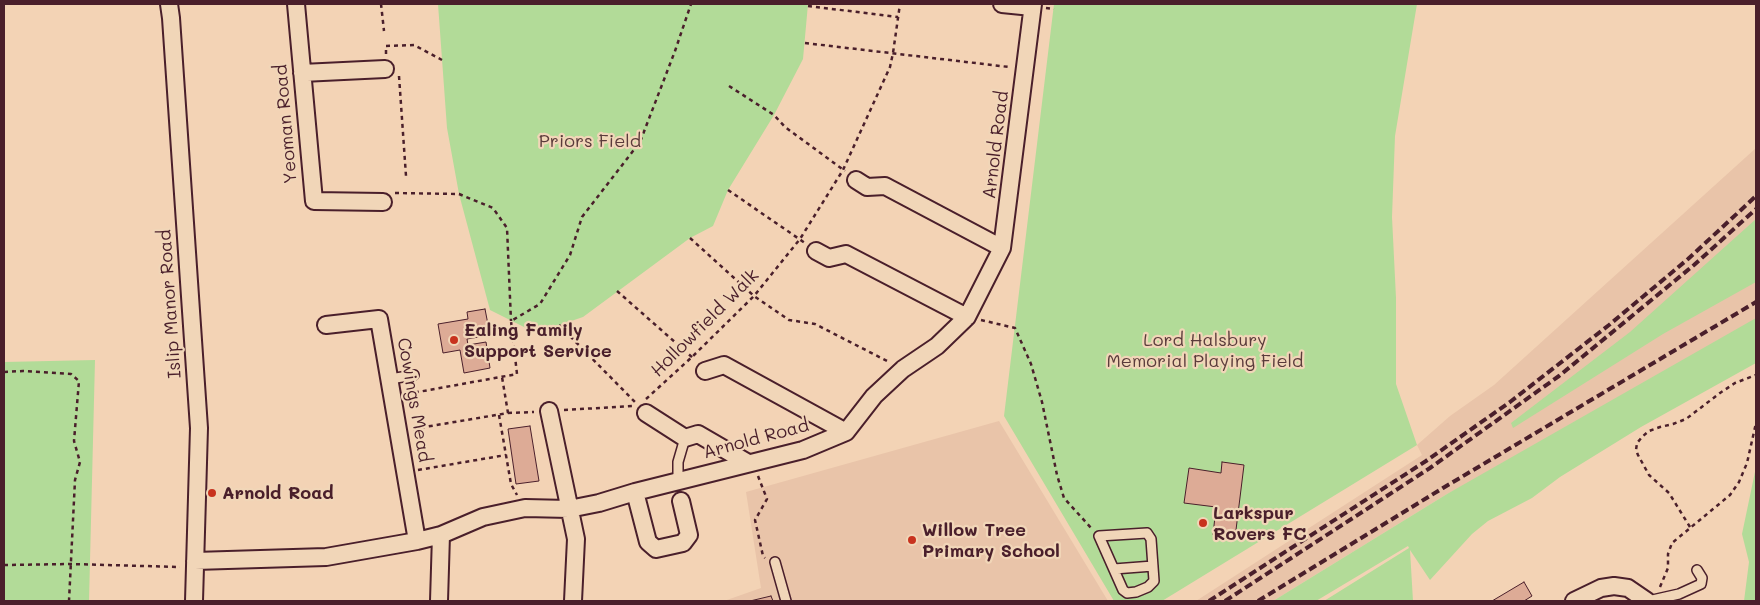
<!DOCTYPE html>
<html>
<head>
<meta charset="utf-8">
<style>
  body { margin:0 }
  #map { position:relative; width:1760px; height:605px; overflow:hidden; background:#f3d3b5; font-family:Mali,sans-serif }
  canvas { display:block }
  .frame { position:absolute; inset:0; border:5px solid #4a1f2b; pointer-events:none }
</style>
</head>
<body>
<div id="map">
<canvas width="1760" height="605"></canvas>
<div class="frame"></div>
</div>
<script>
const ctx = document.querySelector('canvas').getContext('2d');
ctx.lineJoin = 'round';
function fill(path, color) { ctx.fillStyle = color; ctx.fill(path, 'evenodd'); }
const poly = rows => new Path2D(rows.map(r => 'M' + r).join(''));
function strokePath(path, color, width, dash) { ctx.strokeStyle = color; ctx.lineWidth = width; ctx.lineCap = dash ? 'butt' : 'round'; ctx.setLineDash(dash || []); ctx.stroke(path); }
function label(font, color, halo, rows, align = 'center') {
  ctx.font = font + ' Mali,sans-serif'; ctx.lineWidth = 4.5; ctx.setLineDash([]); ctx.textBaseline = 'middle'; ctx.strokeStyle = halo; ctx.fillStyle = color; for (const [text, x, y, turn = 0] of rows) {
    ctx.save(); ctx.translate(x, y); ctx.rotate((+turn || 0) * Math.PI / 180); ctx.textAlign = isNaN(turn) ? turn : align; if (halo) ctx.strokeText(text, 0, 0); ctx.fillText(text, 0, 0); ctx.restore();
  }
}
fill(poly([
  [1756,148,1756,342,1447,494,1273,601,1196,601,1422,455,1417,445,1450,416,1494,385],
  [999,421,1108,601,724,601,761,588,746,492]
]), '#e9c4a9');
fill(poly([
  [438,4,808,4,803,59,774,115,728,190,713,226,690,238,583,317,536,333,490,310,459,194,447,128],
  [1054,4,1417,4,1395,136,1392,217,1396,298,1396,384,1417,445,1162,601,1114,601,1004,416],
  [1756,219,1756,282,1663,334,1513,428,1511,423,1630,332],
  [1756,318,1756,363,1641,427,1560,477,1532,498,1488,521,1472,534,1430,580,1410,550,1413,601,1324,601,1409,548,1408,546,1316,601,1273,601,1447,494],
  [95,360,89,601,4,601,4,362],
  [1756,467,1756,601,1744,601,1749,562,1742,534]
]), '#b2db98');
const building = poly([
  [485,309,490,335,467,339,468,345,486,342,490,368,464,373,460,350,443,353,438,324,468,319,467,312,485,309],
  [530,426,539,481,516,484,508,429,530,426],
  [1222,462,1244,465,1235,538,1213,535,1216,507,1184,503,1189,468,1221,473,1222,462],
  [1524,582,1532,596,1524,601,1492,601,1524,582],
  [771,596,773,601,750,601,771,596]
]);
fill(building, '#ddab96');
strokePath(building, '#4a1f2b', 1);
const service = poly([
  [390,379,414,375],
  [678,481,678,462,685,438],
  [1147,533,1151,539,1154,581,1148,587,1136,592,1127,593,1123,590,1099,536,1147,533],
  [775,562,786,601],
  [1114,569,1153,566],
  [1648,601,1679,594,1701,584,1702,578,1697,570]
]);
const minor = poly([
  [169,4,171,18,199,428,194,601],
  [296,4,314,201,383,202],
  [1002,4,1032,7],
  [302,73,385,69],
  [856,180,867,187,885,186,1002,248],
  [816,251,829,258,846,254,967,317],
  [326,325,379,319,417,541],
  [705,371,724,365,846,432],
  [549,411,576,539,573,601],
  [646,413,685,438,698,434,748,463],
  [635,492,648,542,656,549,683,543,689,535,681,501],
  [195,561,326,557,417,541,441,535,483,517,525,508,569,509,599,503,635,492,803,450,846,432,874,396,903,369,937,346,967,317,1002,248,1033,4],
  [439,601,441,535],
  [1574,601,1601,588,1614,586,1628,588,1647,601]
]);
strokePath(service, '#4a1f2b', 12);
strokePath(minor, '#4a1f2b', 20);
strokePath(poly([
  [381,4,384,31],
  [808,6,898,17],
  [1046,8,1054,9],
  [805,43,1009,67],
  [386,54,386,46,414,45,442,60],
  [399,76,406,176],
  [729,86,774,115,785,127,845,171],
  [728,190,805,243],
  [395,193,459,194,493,208,507,228,511,321],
  [690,238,754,296,789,320,815,324,889,362],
  [617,291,693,358],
  [981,320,1015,328,1031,364,1042,402,1057,475,1064,498,1092,529],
  [559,325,635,402],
  [4,372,23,371,71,374,79,381,74,441,80,462,75,480,69,601],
  [407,394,517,374,511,321,540,304,570,255,582,217,640,142,675,51,691,4],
  [646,399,692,357,754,296,800,239,843,170,890,67,893,53,900,4],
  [564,410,633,406],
  [508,413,534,412],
  [499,415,511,484,517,495],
  [413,429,508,413,502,377],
  [418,470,506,455],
  [758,476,767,499,755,520,763,556,765,558],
  [1690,527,1669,493,1649,475,1638,455,1636,450,1637,443,1643,436,1649,431,1660,427,1673,424,1686,419,1720,393,1735,383,1756,375],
  [4,565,71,564,180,567],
  [1660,587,1668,568,1668,554,1672,543,1730,495,1739,482,1747,463,1756,423]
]), '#4a1f2b', 2.5, [4, 4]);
strokePath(service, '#f1d6b8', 9);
strokePath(minor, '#f1d6b8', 16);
strokePath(poly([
  [1209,601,1426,461,1510,402,1609,325,1688,259,1756,196],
  [1225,601,1430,468,1559,376,1694,265,1756,209],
  [1258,601,1443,488,1756,302]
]), '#4a1f2b', 4, [8, 4]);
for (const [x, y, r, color] of [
  [454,340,5,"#c8321e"],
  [212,493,5,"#c8321e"],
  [1203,523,5,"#c8321e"],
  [912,540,5,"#c8321e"]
]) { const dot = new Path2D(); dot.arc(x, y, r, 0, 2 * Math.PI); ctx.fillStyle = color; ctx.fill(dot); strokePath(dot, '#f1d6b8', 2); }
label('18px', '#4a1f2b', '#f1d6b8', [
  ["Yeoman Road",286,124,-95],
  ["Arnold Road",996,145,-83],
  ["Islip Manor Road",170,304,-94],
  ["Hollowfield Walk",705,323,-45],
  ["Cowings Mead",414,400,80],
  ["Arnold Road",756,439,-15]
]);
label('18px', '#5a3b3b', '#f1d6b8', [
  ["Priors Field",590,141],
  ["Lord Halsbury",1205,340],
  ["Memorial Playing Field",1205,361]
]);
label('bold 18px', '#4a1f2b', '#f1d6b8', [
  ["Ealing Family",464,330],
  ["Support Service",464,351],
  ["Arnold Road",222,493],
  ["Larkspur",1213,513],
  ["Rovers FC",1213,534],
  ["Willow Tree",922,530],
  ["Primary School",922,551]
], 'left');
</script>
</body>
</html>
